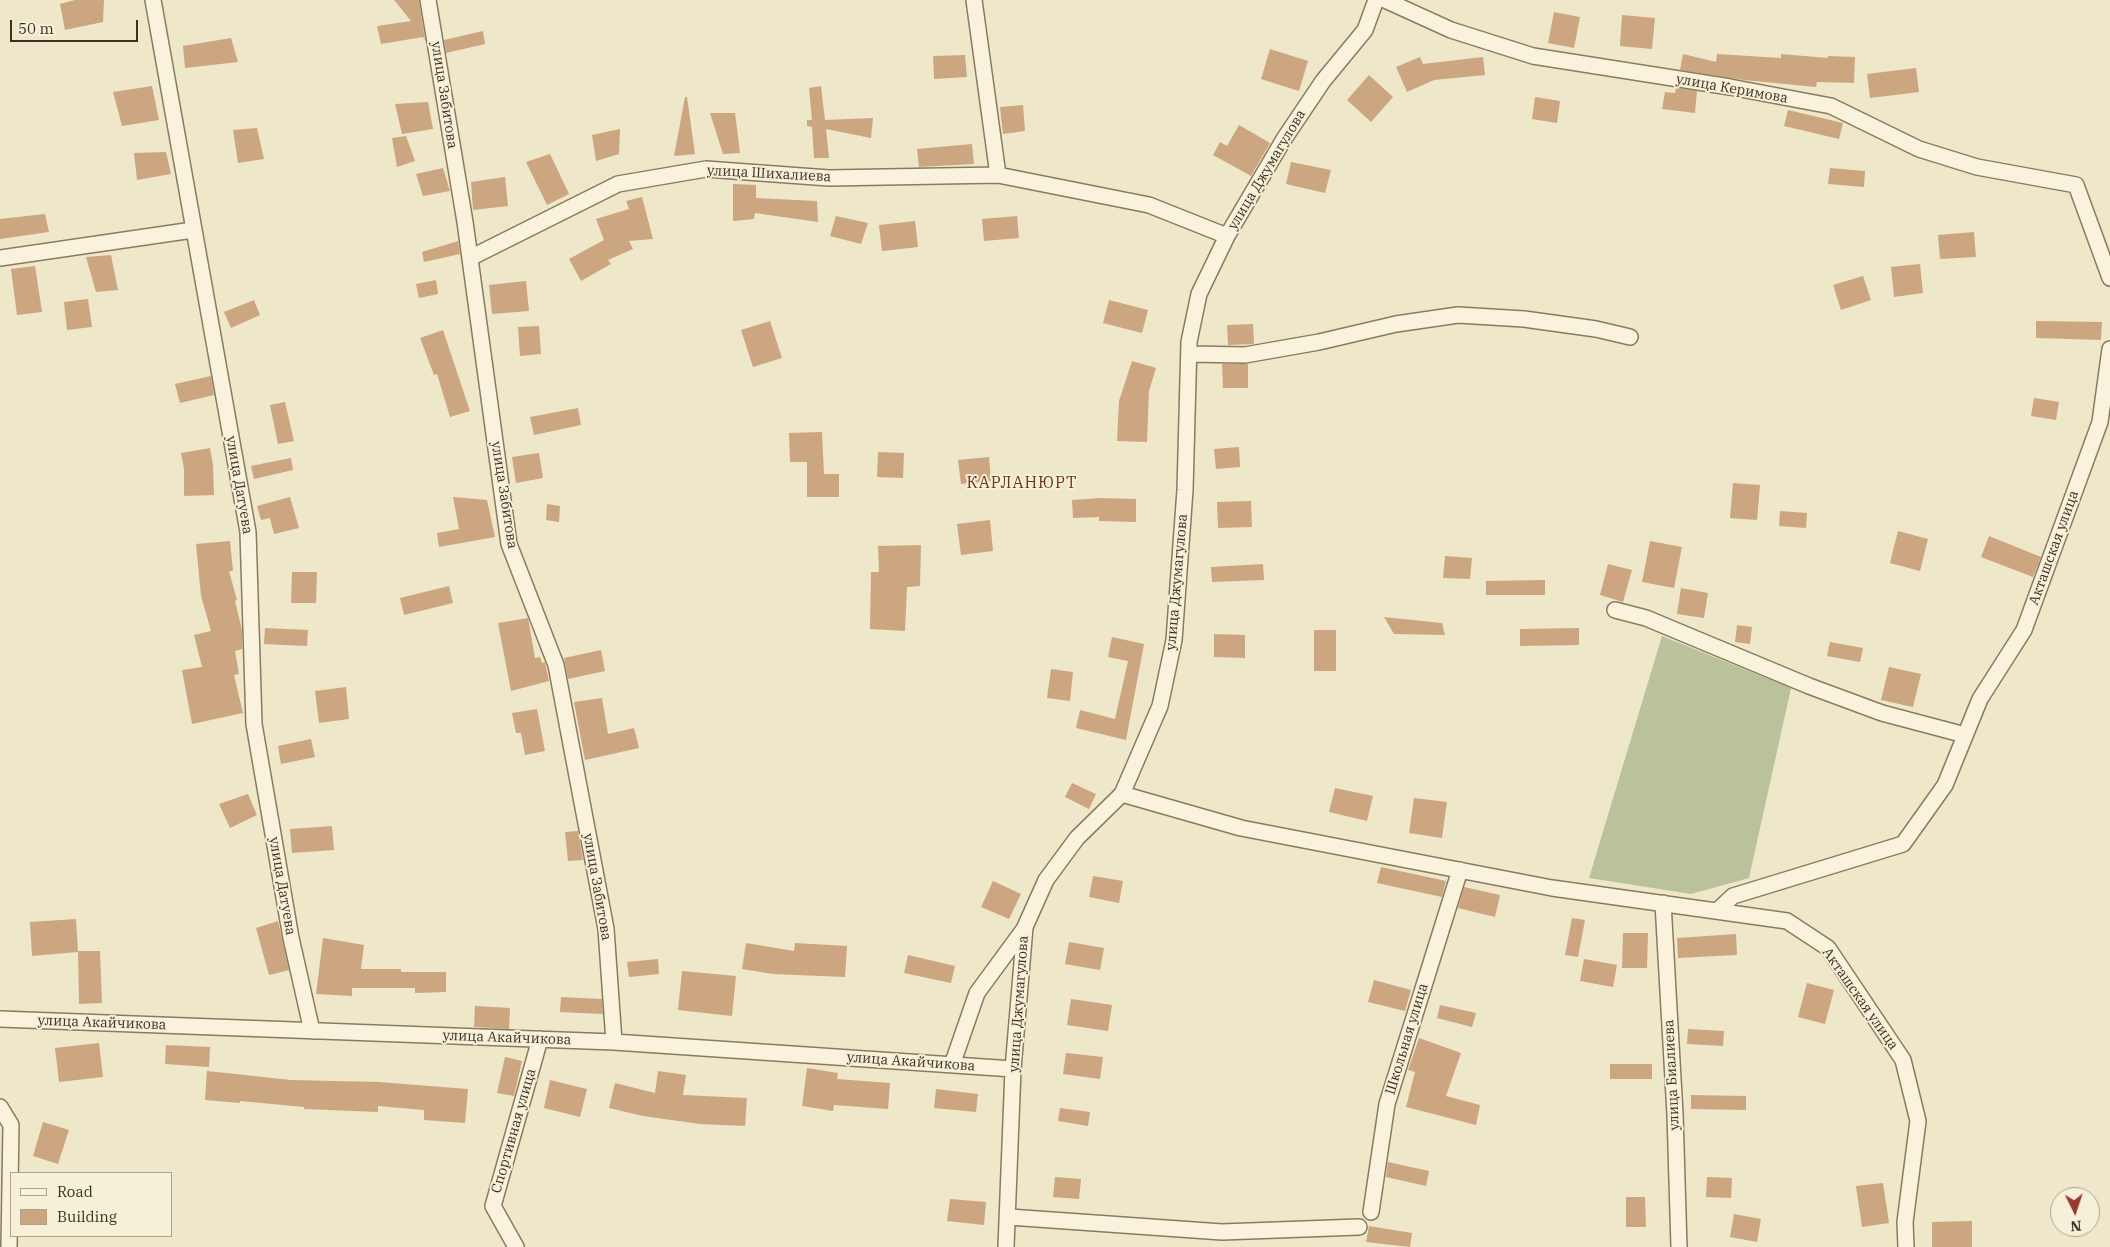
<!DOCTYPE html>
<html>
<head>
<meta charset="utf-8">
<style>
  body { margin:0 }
  #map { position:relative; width:2110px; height:1247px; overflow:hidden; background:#eee7c9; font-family:"IBM Plex Serif",serif }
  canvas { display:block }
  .legend { position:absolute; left:10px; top:1172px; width:162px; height:65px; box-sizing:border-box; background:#f6f0d9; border:1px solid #aca38f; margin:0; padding:6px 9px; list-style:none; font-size:15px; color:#3c3021 }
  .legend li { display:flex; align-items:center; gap:10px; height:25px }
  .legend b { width:25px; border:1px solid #aca38f }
  .north { position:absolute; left:2050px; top:1187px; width:50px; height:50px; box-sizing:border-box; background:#f6f0d9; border:1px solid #aca38f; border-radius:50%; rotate:176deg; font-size:14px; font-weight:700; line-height:20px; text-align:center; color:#3c3021 }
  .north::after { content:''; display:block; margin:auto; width:18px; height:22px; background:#99372e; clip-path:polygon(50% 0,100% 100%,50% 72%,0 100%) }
  .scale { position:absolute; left:10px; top:20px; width:128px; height:22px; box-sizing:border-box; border:2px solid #3c3021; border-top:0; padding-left:6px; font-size:15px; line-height:18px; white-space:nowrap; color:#3c3021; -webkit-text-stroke:4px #f6f0d9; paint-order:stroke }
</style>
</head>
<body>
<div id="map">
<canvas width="2110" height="1247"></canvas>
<ul class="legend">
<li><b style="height:6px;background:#f9f3dd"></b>Road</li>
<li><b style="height:14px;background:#cca680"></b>Building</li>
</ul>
<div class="north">N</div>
<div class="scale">50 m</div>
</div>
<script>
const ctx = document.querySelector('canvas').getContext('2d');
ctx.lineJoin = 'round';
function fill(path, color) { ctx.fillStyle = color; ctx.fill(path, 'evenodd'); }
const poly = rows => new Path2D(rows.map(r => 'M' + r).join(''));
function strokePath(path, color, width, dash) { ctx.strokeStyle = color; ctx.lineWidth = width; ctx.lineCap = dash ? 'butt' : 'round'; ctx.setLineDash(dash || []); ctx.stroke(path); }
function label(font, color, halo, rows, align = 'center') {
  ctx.font = font + ' "IBM Plex Serif",serif'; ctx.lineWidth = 4; ctx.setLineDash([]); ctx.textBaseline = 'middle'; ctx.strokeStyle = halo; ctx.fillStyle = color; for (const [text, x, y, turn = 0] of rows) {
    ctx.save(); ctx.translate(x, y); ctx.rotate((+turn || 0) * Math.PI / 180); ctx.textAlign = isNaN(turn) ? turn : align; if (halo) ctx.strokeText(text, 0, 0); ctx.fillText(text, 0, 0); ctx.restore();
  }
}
fill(poly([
  [1662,636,1791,688,1749,878,1691,894,1589,878]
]), '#bac29b');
fill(poly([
  [75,0,104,0,103,22,65,30,60,4],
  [394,0,419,0,425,40,423,37,381,44,377,26,411,21],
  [1554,12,1580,17,1574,48,1548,43],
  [1622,15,1655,18,1652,49,1620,46],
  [483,31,485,44,446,53,444,40],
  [231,38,238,62,185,68,183,46],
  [1270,49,1308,61,1299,91,1261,79],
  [1683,54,1716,62,1717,54,1781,58,1781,54,1828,58,1828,56,1855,57,1854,83,1817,82,1816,87,1744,80,1680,70],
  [965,55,967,77,934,79,933,56],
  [1420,57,1423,64,1483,57,1485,75,1434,80,1407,92,1396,67],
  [1916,68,1919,92,1870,98,1867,74],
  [1369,75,1393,97,1371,122,1347,100],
  [152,86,159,120,122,126,113,92],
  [821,86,825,120,873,118,871,138,826,129,829,158,814,158,812,127,807,126,807,120,812,120,809,88],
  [1676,88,1697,91,1695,113,1662,109,1665,92,1675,93],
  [685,97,687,97,695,154,674,156],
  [1535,97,1560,101,1557,123,1532,119],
  [428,102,433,129,402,134,395,104],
  [1023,105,1025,131,1003,134,1000,107],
  [1788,110,1843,123,1839,139,1784,126],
  [710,113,735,113,740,153,723,154],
  [1239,125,1270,143,1251,176,1213,155,1220,142,1227,146],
  [257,128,264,159,238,163,233,130],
  [620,129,619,154,596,161,592,135],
  [406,136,415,161,397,167,392,138],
  [972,144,974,164,919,167,917,149],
  [166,152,171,174,137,180,134,153],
  [550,154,569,194,547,205,526,162],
  [1291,162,1331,170,1325,193,1286,184],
  [443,168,450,191,423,196,416,174],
  [1830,168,1865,171,1864,187,1828,184],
  [505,177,508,206,473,210,471,182],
  [733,184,756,185,756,198,817,201,818,222,755,213,754,219,733,221],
  [642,197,653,239,629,241,633,249,608,260,611,264,581,281,569,259,604,240,596,219,629,209,626,201],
  [45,214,49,232,0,239,0,219],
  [836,216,868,223,861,244,830,236],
  [1017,216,1019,238,984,241,982,219],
  [915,221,918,247,882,251,879,225],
  [1974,232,1976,257,1940,259,1938,235],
  [458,241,460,254,424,262,422,252],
  [111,255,118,290,96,292,86,257],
  [1920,264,1923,293,1894,297,1891,267],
  [35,266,42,312,17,315,11,269],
  [1863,276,1871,300,1841,310,1833,285],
  [436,280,438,294,419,298,416,284],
  [526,281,529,311,492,314,489,285],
  [88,299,92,327,67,330,64,302],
  [254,300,260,315,231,328,224,312],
  [1109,300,1148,310,1142,333,1103,323],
  [770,321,782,358,753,367,741,330],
  [2036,321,2102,322,2101,340,2036,338],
  [1253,324,1254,344,1228,345,1227,325],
  [539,326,541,354,520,356,518,327],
  [443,330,470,411,450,417,437,374,434,375,420,338],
  [1132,361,1156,368,1149,391,1147,442,1117,441,1119,401],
  [1222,364,1248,364,1248,388,1223,388],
  [211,376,214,395,180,403,175,384],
  [2034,398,2059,402,2056,420,2031,416],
  [285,402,294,441,278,444,270,405],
  [578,408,581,425,534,435,530,417],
  [822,432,824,474,839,474,839,497,807,497,807,462,790,462,789,433],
  [1239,447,1240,467,1216,469,1214,449],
  [210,448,213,465,214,495,184,496,184,469,181,453],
  [878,452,904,453,903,478,877,477],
  [539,453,543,478,516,483,512,457],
  [989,457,991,481,961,484,958,460],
  [291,458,293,470,254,479,251,466],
  [1733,483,1760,485,1757,520,1730,518],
  [290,497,299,528,274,534,270,518,261,520,257,506],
  [453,497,487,500,495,537,439,547,437,533,459,529],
  [1100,498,1136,499,1136,522,1099,521,1099,517,1073,518,1072,500],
  [1251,501,1252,527,1218,528,1217,502],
  [547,504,560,506,559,522,546,520],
  [1780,511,1807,513,1806,528,1779,526],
  [990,520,993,551,961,555,957,524],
  [1898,531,1928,539,1920,571,1890,563],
  [1989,536,2041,557,2033,577,1981,557],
  [230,541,233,571,229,571,237,600,235,601,242,630,242,649,235,651,239,674,234,675,243,713,192,724,182,670,202,667,194,635,211,631,201,596,196,544],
  [1650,541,1682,547,1674,588,1642,582],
  [921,545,920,586,907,587,905,631,870,629,871,572,879,572,878,546],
  [1445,556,1472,558,1470,579,1443,578],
  [1263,564,1264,580,1212,582,1211,567],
  [1608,564,1632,570,1623,602,1600,595],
  [292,572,317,572,316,603,291,603],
  [1545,580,1545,595,1486,595,1486,581],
  [449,586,453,603,404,615,400,598],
  [1681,588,1708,593,1704,618,1677,614],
  [1384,617,1442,623,1445,635,1394,634],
  [528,618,535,658,540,657,542,663,545,662,549,681,511,691,498,623],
  [1737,625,1752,627,1750,644,1735,642],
  [265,628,308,630,307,646,264,644],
  [1579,628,1579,645,1520,646,1520,629],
  [1314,630,1336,630,1336,671,1314,671],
  [1214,634,1245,635,1245,658,1214,657],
  [1112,637,1144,644,1126,740,1076,728,1080,710,1115,719,1128,661,1108,657],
  [1830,642,1863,648,1860,662,1827,656],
  [601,650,605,671,568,679,564,658],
  [1889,667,1921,674,1913,707,1881,700],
  [1051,669,1073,672,1070,701,1047,698],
  [346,687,349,719,319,723,315,691],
  [602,698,608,734,634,728,639,748,585,760,574,702],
  [537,709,545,751,525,755,521,733,516,733,512,713],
  [311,739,315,757,281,764,278,746],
  [1072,783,1096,794,1089,809,1065,797],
  [1335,788,1373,796,1367,821,1329,812],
  [248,794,257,815,230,828,219,804],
  [1414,798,1447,802,1442,838,1409,833],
  [332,826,334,850,292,853,290,829],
  [578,831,583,860,568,861,565,832],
  [1381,867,1446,881,1442,897,1377,883],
  [1093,876,1123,881,1119,903,1089,897],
  [993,881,1021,894,1009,919,981,907],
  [1464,887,1500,895,1495,917,1458,908],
  [1572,918,1585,920,1578,957,1565,955],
  [76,919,78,952,32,956,30,922],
  [278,921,289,970,269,975,256,928],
  [1623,933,1648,933,1647,968,1622,968],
  [1736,934,1737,955,1678,958,1677,938],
  [323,938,364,945,361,969,401,969,401,972,446,972,446,992,415,993,415,988,352,988,352,996,316,994],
  [1069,942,1104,948,1100,970,1065,964],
  [746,943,794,951,795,943,847,946,845,977,773,974,742,969],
  [78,951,100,951,102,1003,79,1004],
  [908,955,955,966,951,983,904,973],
  [658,959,659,974,629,977,627,962],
  [1584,959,1617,965,1613,987,1580,981],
  [682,971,736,976,732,1016,678,1010],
  [1374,980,1411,990,1405,1011,1368,1002],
  [1807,983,1834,990,1825,1024,1798,1017],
  [561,997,602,999,603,1014,560,1012],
  [1071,999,1112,1005,1108,1031,1067,1025],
  [1440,1005,1476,1013,1472,1027,1437,1018],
  [475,1006,510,1008,509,1029,474,1027],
  [1688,1029,1724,1031,1723,1046,1687,1044],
  [1419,1038,1461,1053,1446,1096,1480,1105,1476,1125,1406,1107,1415,1072,1408,1070],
  [99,1043,103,1077,59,1082,55,1048],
  [166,1045,210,1047,209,1067,165,1064],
  [1066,1053,1103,1057,1100,1079,1063,1074],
  [505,1057,522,1061,514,1096,497,1093],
  [1610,1064,1652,1064,1652,1079,1610,1079],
  [807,1068,838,1073,837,1079,890,1083,888,1109,834,1105,833,1111,802,1106],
  [207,1071,291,1080,379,1082,468,1089,465,1123,424,1120,424,1110,378,1106,378,1112,304,1109,304,1107,240,1101,240,1103,205,1100],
  [658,1071,686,1075,683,1095,747,1098,745,1126,700,1124,643,1116,609,1108,615,1083,655,1093],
  [550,1080,587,1089,580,1117,544,1108],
  [936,1089,978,1094,976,1112,934,1108],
  [1691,1095,1746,1096,1746,1110,1691,1109],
  [1060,1108,1090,1112,1088,1126,1058,1121],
  [43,1122,69,1130,58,1164,33,1156],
  [1388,1162,1429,1171,1426,1186,1386,1177],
  [1055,1177,1081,1179,1079,1199,1053,1197],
  [1707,1177,1732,1178,1731,1198,1706,1197],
  [1883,1183,1889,1223,1862,1227,1856,1186],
  [1626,1197,1645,1197,1646,1227,1626,1227],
  [950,1199,986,1202,984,1225,947,1221],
  [1734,1214,1761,1219,1757,1242,1730,1237],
  [1972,1221,1972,1247,1932,1247,1932,1222],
  [1369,1226,1412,1233,1410,1247,1366,1242]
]), '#cca680');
const minor = poly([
  [153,0,248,532,254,724,291,938,312,1031],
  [428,0,465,222,509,544,556,665,606,929,614,1042],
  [974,0,998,175],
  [1385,0,1451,30,1533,56,1730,87,1831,106,1919,149,1977,167,2076,185,2110,278],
  [0,258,193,230],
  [470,258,618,184,706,169,829,178,998,175,1149,205,1227,236],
  [1189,354,1245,355,1319,342,1396,324,1458,315,1524,319,1596,329,1630,337],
  [1615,610,1646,618,1809,686,1882,713,1965,735],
  [1122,794,1241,828,1552,888,1787,921,1828,948,1903,1060,1918,1121,1905,1222,1906,1247],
  [1663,903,1675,1114,1679,1247],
  [1717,911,1733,896,1903,844,1945,785,1980,699,2024,630,2100,422,2110,349],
  [0,1019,614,1042,1013,1069],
  [952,1065,977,993,1024,929],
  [0,1107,11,1125,9,1247],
  [1371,1212,1387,1104,1460,870],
  [1009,1217,1222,1232,1359,1227],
  [516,1247,493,1206,540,1039],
  [1006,1247,1013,1069,1025,927,1046,880,1077,838,1122,794,1160,706,1174,640,1185,490,1189,342,1199,294,1227,236,1284,139,1323,81,1365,30,1376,0]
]);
strokePath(minor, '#8b7a5e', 18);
strokePath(minor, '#f9f3dd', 15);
label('14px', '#3c3021', '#f6f0d9', [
  ["улица Керимова",1732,89,10],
  ["улица Забитова",444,95,81],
  ["улица Джумагулова",1267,170,-59],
  ["улица Шихалиева",769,174,3],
  ["улица Датуева",239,485,80],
  ["улица Забитова",504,495,81],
  ["Акташская улица",2054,548,-70],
  ["улица Джумагулова",1177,582,-85],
  ["улица Датуева",282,886,80],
  ["улица Забитова",597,887,80],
  ["Акташская улица",1860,999,55],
  ["улица Джумагулова",1019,1004,-86],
  ["улица Акайчикова",102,1023,2],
  ["улица Акайчикова",507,1038,2],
  ["Школьная улица",1407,1039,-73],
  ["улица Акайчикова",911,1062,4],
  ["улица Биалиева",1672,1075,-93],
  ["Спортивная улица",514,1131,-74]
]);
ctx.letterSpacing = '1px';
label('16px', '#683621', '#f6f0d9', [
  ["КАРЛАНЮРТ",1022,483]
]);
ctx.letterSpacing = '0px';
</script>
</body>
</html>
